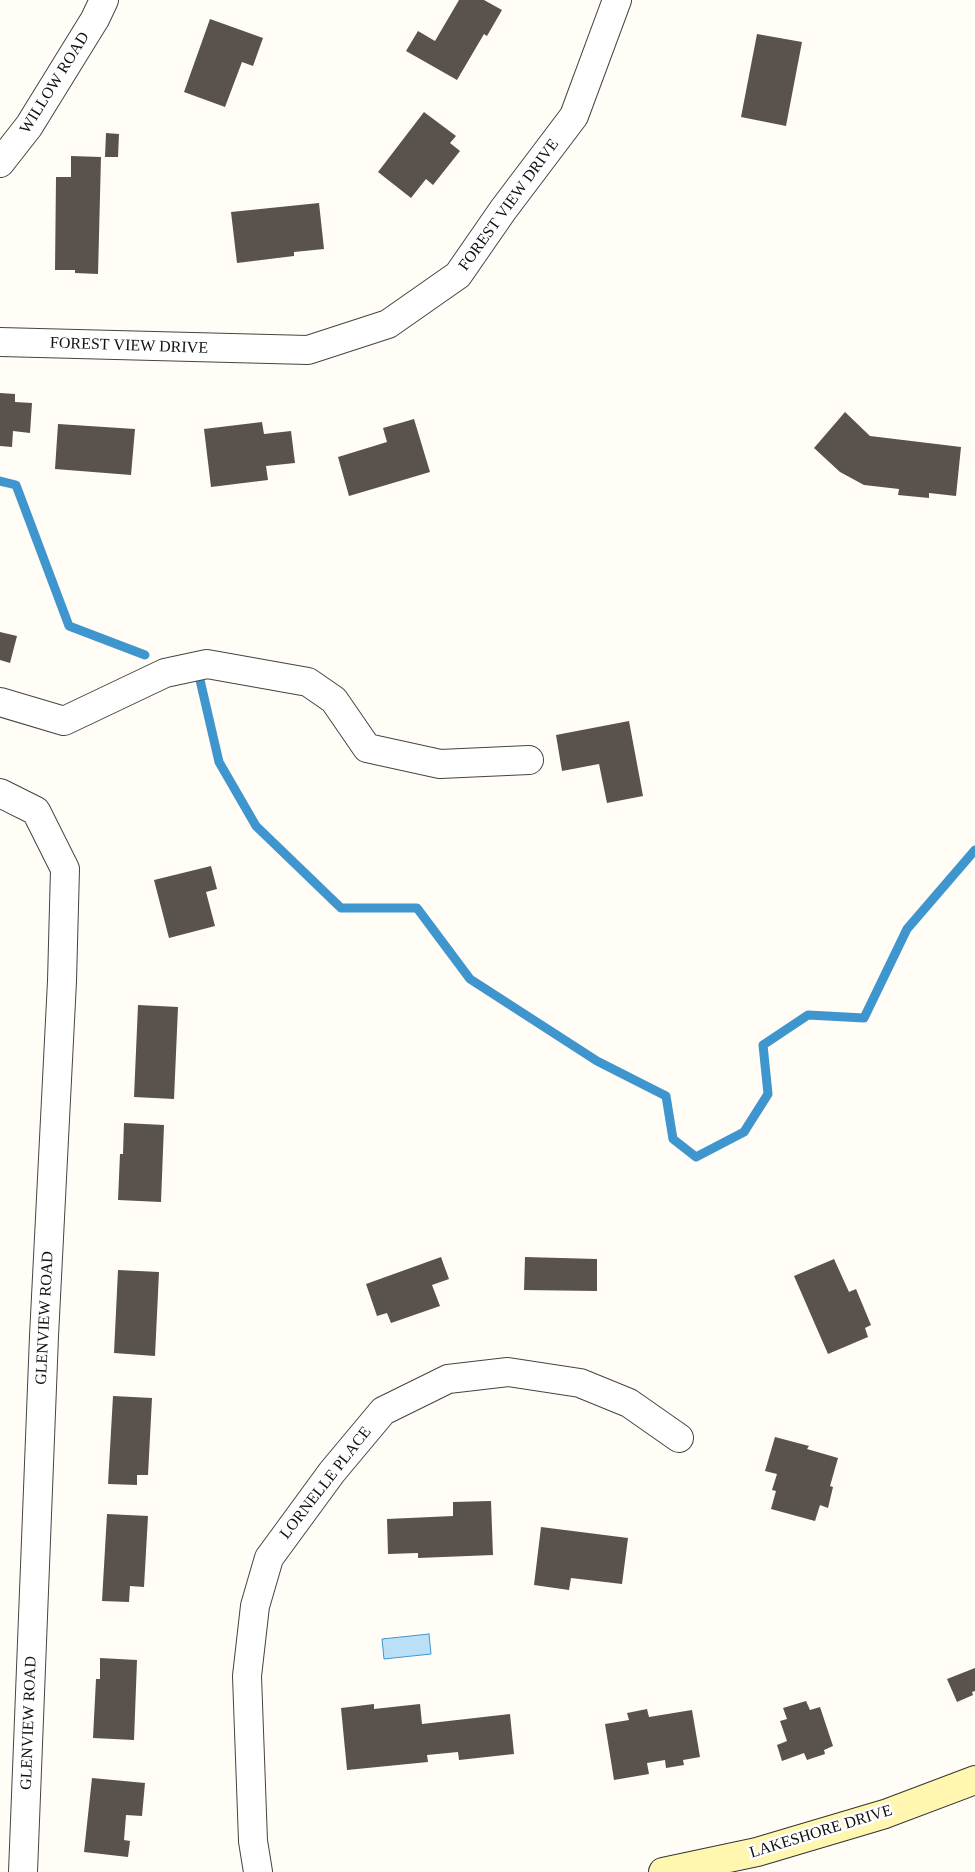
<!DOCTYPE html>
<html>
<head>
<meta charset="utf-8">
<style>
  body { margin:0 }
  canvas { display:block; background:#fffdf5 }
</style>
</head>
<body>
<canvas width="975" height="1872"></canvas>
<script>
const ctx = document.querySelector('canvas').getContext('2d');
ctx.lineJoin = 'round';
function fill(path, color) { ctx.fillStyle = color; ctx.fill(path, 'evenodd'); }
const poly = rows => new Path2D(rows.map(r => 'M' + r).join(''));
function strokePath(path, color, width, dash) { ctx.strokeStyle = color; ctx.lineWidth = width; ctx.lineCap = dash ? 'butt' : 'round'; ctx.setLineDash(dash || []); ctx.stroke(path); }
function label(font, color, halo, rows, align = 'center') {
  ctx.font = font + ' Georgia,serif'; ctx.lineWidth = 5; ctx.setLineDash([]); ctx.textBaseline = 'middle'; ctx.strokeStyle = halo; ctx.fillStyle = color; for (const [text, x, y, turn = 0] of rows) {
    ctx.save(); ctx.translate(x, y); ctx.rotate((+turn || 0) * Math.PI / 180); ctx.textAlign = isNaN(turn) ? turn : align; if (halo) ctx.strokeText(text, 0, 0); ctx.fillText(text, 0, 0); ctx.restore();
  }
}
const water = poly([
  [429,1634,431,1654,384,1659,382,1639,429,1634]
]);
fill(water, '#b9e0f7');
strokePath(water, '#3f96cf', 1);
strokePath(poly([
  [0,481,16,485,69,626,145,655],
  [200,680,219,762,256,826,341,908,417,908,470,979,597,1061,666,1096,673,1139,696,1157,744,1132,768,1094,763,1045,808,1015,864,1018,907,929,975,850]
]), '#3f96cf', 9);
fill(poly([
  [459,0,484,0,502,10,487,36,484,34,457,80,406,51,418,31,435,41],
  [210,19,263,38,253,66,242,62,225,107,184,92],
  [757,34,802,42,786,126,741,117],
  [424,112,456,136,450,143,460,151,433,185,426,179,411,198,378,172],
  [106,133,119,134,118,157,105,157],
  [71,156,101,157,98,274,75,273,75,270,55,270,56,177,71,177],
  [319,203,324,249,294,252,294,256,237,263,231,212],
  [0,393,15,394,15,402,32,403,30,433,13,431,12,447,0,446],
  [845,412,870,436,961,447,956,496,929,493,929,498,898,495,899,489,864,485,840,472,814,448],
  [414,419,430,472,349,496,338,457,387,442,383,428],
  [262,422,264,434,291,431,295,463,266,466,268,480,211,487,204,429],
  [58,424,135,429,131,475,55,469],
  [0,632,17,636,10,663,0,660],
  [629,721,643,796,607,803,599,764,562,771,556,735],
  [211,866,217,889,206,892,215,926,169,938,154,880],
  [138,1005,178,1007,174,1099,134,1097],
  [124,1123,164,1125,161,1202,118,1200,120,1154,123,1154],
  [441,1257,449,1279,432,1285,440,1306,391,1323,387,1313,377,1316,366,1284],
  [525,1257,597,1259,597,1291,524,1290],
  [834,1259,849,1292,856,1289,871,1325,865,1328,868,1337,828,1354,794,1276],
  [118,1270,159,1272,155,1356,114,1353],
  [113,1396,152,1398,148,1475,137,1475,137,1485,108,1484],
  [775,1437,809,1446,807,1449,838,1458,830,1486,833,1487,828,1508,820,1505,815,1521,771,1509,776,1491,772,1490,777,1474,765,1471],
  [491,1501,493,1555,418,1558,418,1553,388,1554,387,1519,453,1516,453,1502],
  [107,1514,148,1516,144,1587,130,1586,129,1602,102,1601],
  [541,1527,628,1538,622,1584,571,1578,569,1590,534,1585],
  [100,1658,137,1660,134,1740,93,1738,96,1679,100,1679],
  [975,1668,975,1691,972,1692,973,1695,957,1702,947,1679],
  [806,1701,810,1710,820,1707,833,1746,824,1750,825,1754,807,1760,804,1753,782,1761,777,1745,787,1741,780,1721,787,1719,783,1708],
  [374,1704,374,1709,420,1704,422,1724,510,1714,514,1754,459,1760,458,1752,427,1755,428,1762,347,1770,341,1708],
  [647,1709,649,1717,692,1710,700,1757,683,1760,684,1765,666,1768,665,1760,647,1763,649,1774,614,1780,605,1724,629,1720,627,1713],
  [92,1778,145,1783,142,1816,126,1815,124,1840,130,1841,128,1857,84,1852]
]), '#5a524d');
const street = poly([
  [0,163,29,126,95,19,104,0],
  [0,342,308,350,388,324,458,275,503,210,574,116,617,0],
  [0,702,64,721,165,673,207,664,308,682,334,700,367,748,440,764,529,760],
  [0,793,36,811,65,869,62,981,44,1336,23,1872],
  [258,1872,253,1841,247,1676,255,1606,269,1558,332,1472,383,1411,448,1379,508,1372,580,1383,629,1403,679,1438]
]);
const secondary = poly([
  [663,1872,757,1852,885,1814,975,1780]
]);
strokePath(street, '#444', 30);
strokePath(secondary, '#333', 30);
strokePath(street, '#fff', 28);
strokePath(secondary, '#fff6b0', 28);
label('16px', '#111', '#fff', [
  ["WILLOW ROAD",55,83,-58],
  ["FOREST VIEW DRIVE",509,205,-54],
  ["FOREST VIEW DRIVE",129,346,2],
  ["GLENVIEW ROAD",45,1318,-87],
  ["LORNELLE PLACE",326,1483,-52],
  ["GLENVIEW ROAD",29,1723,-88],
  ["LAKESHORE DRIVE",821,1832,-17]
]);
</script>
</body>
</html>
